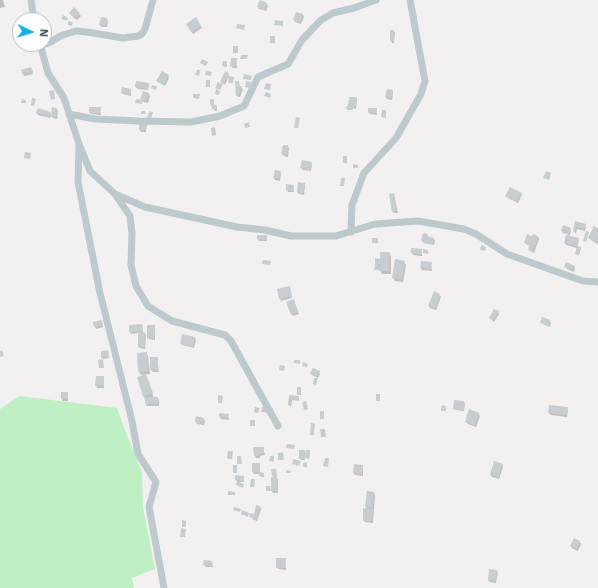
<!DOCTYPE html>
<html>
<head>
<meta charset="utf-8">
<style>
  body { margin:0 }
  #map { position:relative; width:598px; height:588px; overflow:hidden; background:#f3f0f1; font-family:"Work Sans",sans-serif }
  canvas { display:block }
  .north { position:absolute; left:12px; top:12px; width:40px; height:40px; box-sizing:border-box; background:#fff; border:1px solid #b6bdbf; border-radius:50%; rotate:94deg; font-size:11px; font-weight:700; line-height:16px; text-align:center; color:#485a5e }
  .north::after { content:''; display:block; margin:auto; width:14px; height:18px; background:#17aee6; clip-path:polygon(50% 0,100% 100%,50% 72%,0 100%) }
</style>
</head>
<body>
<div id="map">
<canvas width="598" height="588"></canvas>
<div class="north">N</div>
</div>
<script>
const ctx = document.querySelector('canvas').getContext('2d');
ctx.lineJoin = 'round';
function fill(path, color) { ctx.fillStyle = color; ctx.fill(path, 'evenodd'); }
const poly = rows => new Path2D(rows.map(r => 'M' + r).join(''));
function strokePath(path, color, width, dash) { ctx.strokeStyle = color; ctx.lineWidth = width; ctx.lineCap = dash ? 'butt' : 'round'; ctx.setLineDash(dash || []); ctx.stroke(path); }
fill(poly([
  [19,396,117,408,126,433,142,472,143,507,155,569,132,578,134,588,0,588,0,409]
]), '#bff0c3');
fill(poly([
  [0,0,3,0,5,7,0,8],
  [267,4,268,6,266,11,259,9,258,7],
  [74,9,81,16,77,20,71,15],
  [296,13,303,15,304,17,301,24,295,22,294,20],
  [195,18,202,28,193,34,187,24],
  [107,19,108,21,107,27,101,27,100,25],
  [394,31,395,33,394,43,392,43,391,41],
  [236,59,237,68,233,68,231,66],
  [32,70,33,74,24,76,22,71],
  [228,74,229,76,225,85,222,82],
  [168,76,169,78,165,86,157,81],
  [239,82,240,87,243,89,240,97,238,97,237,95],
  [148,84,149,86,148,90,138,89,136,87],
  [131,90,131,96,123,94,122,93],
  [392,91,393,93,392,100,387,99,386,97],
  [143,92,149,94,150,96,148,103,142,101,141,99],
  [356,98,357,100,356,109,353,108,353,110,348,110,347,107],
  [213,100,214,106,216,106,217,108,217,111,215,111,211,105],
  [100,108,101,115,91,114,90,113],
  [56,109,58,111,57,119,53,118,52,116],
  [376,109,377,115,370,114,369,112],
  [37,113,50,113,51,115,50,118,38,115],
  [147,124,146,132,141,132,140,130],
  [287,146,289,148,288,157,284,156,282,154],
  [311,163,312,165,311,171,303,170,301,168],
  [280,172,281,174,280,181,275,180,274,178],
  [304,184,305,186,304,195,299,194,298,192],
  [293,186,294,192,288,192,287,190],
  [521,193,522,195,518,203,508,198,507,196],
  [394,194,398,213,394,213,393,211],
  [576,222,585,225,586,227,585,231,577,229,576,234,575,233,574,231],
  [594,228,598,229,598,244,591,240,590,238],
  [570,229,571,231,569,237,578,239,579,241,577,247,581,248,579,255,576,254,577,248,566,245,565,243,568,234,563,233,562,231],
  [427,235,428,238,434,239,435,241,434,245,424,243,422,241],
  [266,236,267,241,259,241,258,239],
  [533,237,538,237,539,239,534,253,530,251,529,249,530,246,525,243],
  [422,250,422,256,413,255,412,253],
  [389,253,391,256,391,274,382,274,380,270,376,270,377,266,376,264],
  [404,262,406,265,403,282,395,281,393,277],
  [431,263,432,271,422,270,421,268],
  [574,266,575,268,574,272,567,269,566,267],
  [278,290,290,290,292,298,281,301],
  [440,295,441,297,436,310,430,308,429,306],
  [294,302,299,314,293,316,292,314],
  [498,312,499,314,494,322,490,318],
  [550,321,551,323,550,327,543,324,542,322],
  [102,323,103,327,96,329,95,327],
  [142,325,143,333,146,335,145,349,140,348,139,347,139,333,131,334,130,332],
  [154,326,155,328,155,340,149,339,148,337],
  [195,338,196,340,194,348,182,345,181,343],
  [108,351,109,358,103,359,102,357],
  [146,353,148,356,150,374,141,375,139,372],
  [157,358,159,372,153,372,151,370],
  [319,372,320,374,318,378,312,375,311,373],
  [146,375,154,398,157,398,159,400,159,406,147,406,146,404,144,397],
  [103,377,104,388,97,388,96,386],
  [67,393,68,401,63,401,62,399],
  [290,396,298,397,299,399,299,401,292,400,291,407,289,405],
  [464,402,465,404,464,411,455,410,454,408],
  [567,408,568,410,567,417,551,415,549,413],
  [479,414,480,416,476,427,468,424,466,422],
  [228,415,229,420,221,419,220,417],
  [196,417,203,419,205,421,204,425,197,424,196,422],
  [263,448,265,455,260,456,260,458,256,458,255,456],
  [305,451,306,454,310,452,309,459,305,458,305,460,301,460,300,458],
  [259,464,260,473,264,477,260,476,260,474,254,474,253,472],
  [354,465,362,466,363,468,363,476,355,475,354,473],
  [502,465,503,467,499,479,492,477,491,475],
  [276,471,276,476,278,480,278,493,273,493,272,491,274,478,273,476],
  [243,477,244,482,237,482,236,480],
  [367,492,374,493,375,495,373,523,365,522,364,520,367,509,366,507],
  [260,507,261,509,257,521,252,519],
  [580,542,581,544,578,551,572,548,571,546],
  [285,559,286,570,278,569,277,567],
  [212,562,213,567,206,567,204,565],
  [496,570,498,572,496,583,490,582,489,580]
]), '#0003');
fill(poly([
  [260,0,267,3,265,10,257,7],
  [74,7,80,13,75,19,69,13],
  [296,12,303,14,300,23,293,20],
  [63,15,68,18,67,21,61,19],
  [101,17,107,18,106,26,99,25],
  [196,17,201,26,191,32,186,24],
  [275,20,283,21,283,26,274,25],
  [68,21,73,22,72,26,68,25],
  [237,24,245,25,244,30,236,28],
  [390,30,394,30,394,41,390,41],
  [270,36,275,36,275,43,270,43],
  [32,44,36,45,32,49,30,46],
  [233,46,238,46,238,53,233,53],
  [241,55,248,55,247,59,240,59],
  [231,58,237,58,236,66,230,66],
  [202,59,208,62,206,66,200,63],
  [223,61,227,61,227,67,222,66],
  [31,67,33,72,22,74,21,70],
  [197,70,200,70,199,76,195,75],
  [162,71,169,75,163,85,156,81],
  [206,71,212,72,211,76,205,75],
  [225,71,229,73,224,84,220,82],
  [244,74,252,76,251,80,243,79],
  [229,76,234,77,233,83,228,83],
  [206,80,210,80,210,87,206,87],
  [136,81,149,83,148,89,135,87],
  [235,81,239,81,239,86,242,86,239,95,236,96],
  [246,81,251,82,249,88,245,87],
  [218,82,223,84,220,90,215,88],
  [266,83,271,84,270,90,264,89],
  [152,85,157,86,156,90,151,88],
  [122,87,131,89,130,94,121,93],
  [216,89,220,91,219,95,215,94],
  [387,89,393,90,391,98,385,97],
  [54,90,55,99,51,100,49,91],
  [143,91,149,93,147,101,140,99],
  [266,92,271,94,270,98,264,96],
  [193,94,200,94,199,99,193,98],
  [349,97,357,97,356,107,353,107,353,110,346,109,347,106,348,106],
  [32,98,36,99,34,106,31,105],
  [22,99,26,100,26,103,21,103],
  [136,99,143,100,142,104,135,103],
  [210,99,214,99,214,105,217,105,217,109,212,109,212,106,210,105],
  [52,107,57,108,56,117,51,117],
  [89,107,101,107,100,113,89,113],
  [38,108,51,112,49,117,36,113],
  [368,108,377,108,376,113,368,113],
  [382,110,386,110,386,118,381,117],
  [141,111,145,111,146,114,141,114],
  [149,111,153,112,151,119,147,118],
  [296,117,300,118,298,128,294,128],
  [146,121,146,130,139,130,139,124],
  [249,122,250,127,245,128,244,124],
  [215,127,216,135,212,136,211,128],
  [283,145,288,145,287,155,281,154],
  [25,152,31,153,30,159,24,158],
  [343,156,347,156,347,163,343,163],
  [302,160,312,162,310,170,300,168],
  [353,164,358,165,358,168,353,168],
  [275,170,281,171,279,179,273,178],
  [546,171,551,173,549,180,543,178],
  [341,178,345,178,344,186,340,186],
  [298,182,305,183,303,193,297,193],
  [286,184,294,185,293,191,286,190],
  [510,187,522,193,517,202,505,196],
  [394,193,397,211,392,212,389,194],
  [575,221,586,224,584,229,576,227,575,232,573,231],
  [563,225,571,228,569,234,561,231],
  [594,226,598,228,597,242,588,238],
  [586,231,589,232,586,242,583,241],
  [423,233,428,234,427,236,434,238,433,244,421,241],
  [527,234,532,236,533,234,538,236,533,251,528,250,529,245,524,243],
  [257,235,267,235,267,240,257,239],
  [566,235,579,238,576,246,564,243],
  [372,238,378,238,378,243,372,243],
  [481,245,486,247,485,251,480,250],
  [577,246,581,247,579,255,575,254],
  [411,248,422,249,422,254,411,253],
  [423,249,428,250,428,254,423,253],
  [380,252,390,252,389,271,379,271,380,264,375,264,375,258,380,259],
  [395,259,405,261,402,279,392,278],
  [263,260,271,261,270,265,262,264],
  [421,261,432,262,431,269,420,268],
  [566,262,575,266,573,270,564,267],
  [375,264,379,265,379,270,374,270],
  [290,286,292,296,279,299,277,289],
  [434,291,440,294,435,309,428,306],
  [294,299,298,312,291,315,286,302],
  [494,309,499,311,493,320,489,318],
  [542,317,550,320,549,325,540,323],
  [102,320,103,325,94,327,93,322],
  [142,324,143,331,129,332,129,325],
  [147,325,155,325,154,338,147,338],
  [138,332,145,332,145,347,138,347],
  [182,334,195,337,193,347,180,344],
  [2,350,4,356,0,357,0,351],
  [108,350,109,357,101,358,101,351],
  [147,352,148,371,138,372,137,353],
  [150,357,158,357,158,370,150,370],
  [103,359,104,368,99,368,98,360],
  [294,360,300,360,300,364,294,363],
  [303,362,308,364,307,367,302,366],
  [280,365,285,366,284,371,279,370],
  [313,368,320,371,317,377,310,373],
  [146,374,153,393,143,397,137,377],
  [96,376,104,376,104,386,95,386],
  [314,378,318,378,316,385,313,384],
  [297,387,301,387,301,395,297,395],
  [61,392,68,392,68,399,61,399],
  [376,394,380,394,380,401,376,401],
  [218,395,223,396,222,403,218,403],
  [289,395,299,396,298,400,291,399,290,406,288,405],
  [145,397,158,397,158,404,145,404],
  [454,400,464,401,464,410,453,409],
  [306,401,308,409,304,410,302,402],
  [442,405,446,406,446,411,441,411],
  [549,405,568,407,567,415,548,413],
  [255,407,260,408,258,413,254,412],
  [262,407,273,408,272,413,261,412],
  [469,409,479,413,475,425,465,422],
  [320,411,324,411,324,419,320,419],
  [219,413,229,414,228,418,219,417],
  [196,416,204,418,203,424,195,422],
  [250,420,255,420,255,426,250,426],
  [311,423,315,424,314,435,310,435],
  [320,429,325,429,326,437,321,437],
  [287,444,295,445,294,449,286,448],
  [253,447,264,447,264,454,259,454,260,456,254,456],
  [299,450,305,450,305,459,299,459],
  [306,450,310,450,309,458,305,458],
  [228,451,233,451,232,459,227,459],
  [283,452,284,460,278,460,278,453],
  [237,456,241,456,242,464,237,464],
  [270,456,274,456,274,462,269,461],
  [325,458,329,458,328,467,323,466],
  [293,459,301,461,299,466,292,464],
  [494,461,503,464,498,478,490,475],
  [307,462,307,467,303,467,303,463],
  [252,463,260,463,260,472,264,473,264,477,259,476,259,472,252,472],
  [354,464,363,465,362,474,353,473],
  [233,465,237,465,237,473,233,473],
  [271,469,276,469,277,476,272,476],
  [286,470,291,471,291,473,286,473],
  [235,475,244,476,244,481,235,480],
  [271,477,277,477,278,491,271,491],
  [251,479,255,479,254,487,250,487],
  [237,481,244,484,243,488,236,485],
  [266,486,270,486,271,491,266,491],
  [228,491,235,492,235,495,228,495],
  [367,491,374,492,372,508,365,507],
  [256,505,260,506,257,519,249,517,250,513,254,514],
  [234,507,241,509,240,512,233,510],
  [363,508,373,509,372,521,363,521],
  [242,510,249,513,248,517,241,514],
  [182,520,186,521,186,527,182,527],
  [181,528,186,529,185,537,180,537],
  [574,538,580,541,577,549,570,546],
  [276,558,286,558,285,568,276,568],
  [204,560,212,561,212,566,203,565],
  [489,569,497,570,496,581,488,581]
]), '#c7cdd0');
strokePath(poly([
  [31,0,34,20],
  [40,44,48,73,64,98,79,144,90,171,115,194,130,216,132,233,131,265,136,286,148,306,172,321,225,335,231,341,278,426],
  [40,46,51,42,60,36,76,31,87,32,123,38,138,36,142,34,145,29,153,0],
  [69,114,95,119,139,121,191,122,220,116,244,106,258,77,288,64,302,40,321,20,333,13,354,8,376,0],
  [79,146,78,182,100,293,132,421,138,454,156,482,149,507,164,588],
  [115,194,145,207,237,227,265,230,291,236,336,236,375,224,418,221,464,229,476,234,507,254,583,281,598,282],
  [351,232,352,205,364,173,396,138,421,94,425,81,410,0]
]), '#bccacd', 7);
</script>
</body>
</html>
